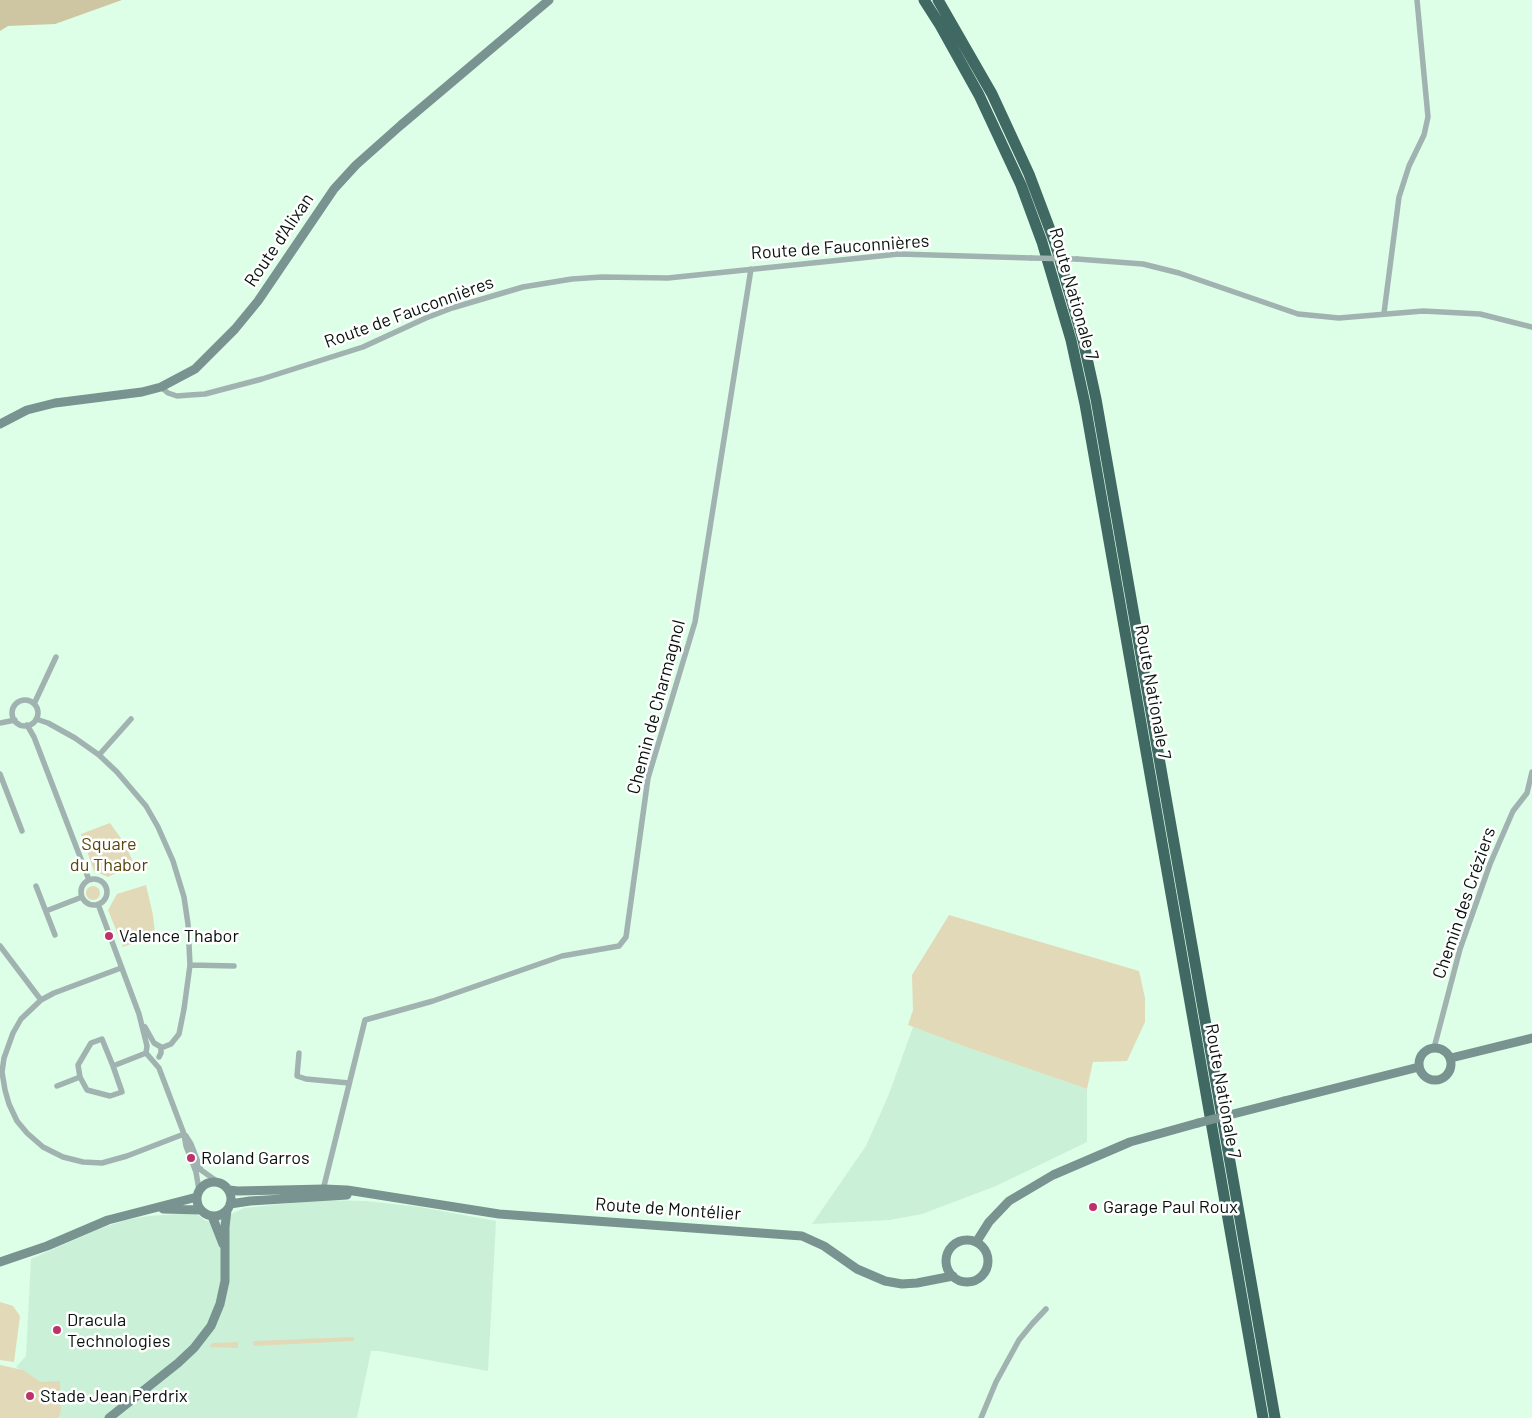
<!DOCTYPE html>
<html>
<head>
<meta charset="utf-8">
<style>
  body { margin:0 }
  canvas { display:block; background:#ddfee7 }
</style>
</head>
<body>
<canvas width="1532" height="1418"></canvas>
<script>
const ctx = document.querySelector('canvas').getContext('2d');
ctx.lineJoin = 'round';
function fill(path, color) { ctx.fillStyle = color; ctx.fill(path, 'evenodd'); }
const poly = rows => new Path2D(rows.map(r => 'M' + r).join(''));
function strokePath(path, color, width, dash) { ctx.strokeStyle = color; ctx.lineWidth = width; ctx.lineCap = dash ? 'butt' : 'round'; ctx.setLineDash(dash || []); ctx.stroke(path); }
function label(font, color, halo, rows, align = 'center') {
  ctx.font = font + ' Barlow,sans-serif'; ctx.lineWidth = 5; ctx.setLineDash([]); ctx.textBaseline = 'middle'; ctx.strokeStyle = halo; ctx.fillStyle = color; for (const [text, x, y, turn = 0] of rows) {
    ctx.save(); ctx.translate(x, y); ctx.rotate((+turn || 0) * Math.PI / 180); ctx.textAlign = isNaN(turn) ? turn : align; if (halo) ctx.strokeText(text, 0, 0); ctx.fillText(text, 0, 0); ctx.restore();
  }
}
fill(poly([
  [913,1027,966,1047,1087,1089,1087,1142,996,1186,922,1214,890,1220,812,1224,866,1146,889,1094],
  [323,1200,366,1201,420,1207,496,1221,488,1371,379,1351,371,1351,357,1418,59,1418,61,1411,41,1382,16,1367,26,1356,31,1259,99,1229,126,1220,149,1216,195,1213,206,1221,219,1220,244,1208]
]), '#caf1d7');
fill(poly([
  [110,823,125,844,134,864,108,877,94,871,81,834],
  [146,885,153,915,155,935,123,947,108,910,117,894],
  '86 893a7 7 0 1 1 14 0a7 7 0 1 1-14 0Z',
  [949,915,1139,971,1145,998,1145,1022,1127,1061,1093,1062,1087,1089,966,1047,908,1025,913,1010,912,975],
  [0,1302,13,1306,20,1316,14,1362,0,1360],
  [353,1337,354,1340,353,1341,254,1346,253,1341],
  [238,1342,238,1348,209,1347,212,1343],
  [0,1365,23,1370,41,1382,60,1381,61,1411,59,1418,0,1418]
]), '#e2d9b8');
fill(poly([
  [0,0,122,0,55,24,8,26,0,31]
]), '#cec5a2');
strokePath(poly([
  [1077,259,1143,264,1179,273,1298,314,1339,318,1423,311,1480,314,1532,327],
  [1384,313,1399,197,1409,166,1424,135,1428,117,1417,0],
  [161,387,168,393,177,396,190,395,205,394,262,379,363,347,426,318,452,308,523,287,572,279,602,277,668,278,899,254,1031,258],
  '12 713a13 13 0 1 1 26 0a13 13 0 1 1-26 0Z',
  [34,704,56,657],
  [36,719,48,723,75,738,99,755,117,772,146,806,158,827,173,861,184,897,188,924,190,965,184,1009,179,1034,171,1044,161,1048],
  [0,723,15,720],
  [27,725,34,737,89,880],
  [99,755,131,719],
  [0,774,22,831],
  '81 892a13 13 0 1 1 26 0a13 13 0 1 1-26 0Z',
  [36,886,55,935],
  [98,904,139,1014,147,1046,146,1053,159,1068,184,1134,186,1146,196,1172,199,1190],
  [46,911,82,897],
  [0,946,41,1000],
  [190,965,234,966],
  [121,968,54,993,41,1000,21,1019,13,1033,4,1058,2,1072,5,1090,9,1104,17,1121,27,1133,43,1147,63,1157,83,1162,102,1163,127,1156,184,1134],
  [145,1027,154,1043,161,1047,161,1053,159,1057],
  [1434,1048,1460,949,1490,864,1513,811,1527,793,1532,772],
  [299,1053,297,1076,306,1079,349,1083],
  [80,1077,78,1065,91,1043,102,1039,113,1066,146,1053],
  [57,1086,80,1077,87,1090,110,1096,122,1092,113,1066],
  [186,1136,191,1144,201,1170,218,1182],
  [323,1190,365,1020,433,1001,562,956,619,946,626,937,648,778,695,622,751,269],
  [981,1418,996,1382,1019,1340,1032,1324,1046,1309]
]), '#a1b3b0', 5.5);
strokePath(poly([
  [0,424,27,410,55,403,142,392,161,387,195,369,235,329,258,301,334,189,356,165,401,125,549,0],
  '1419 1064a16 16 0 1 1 32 0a16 16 0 1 1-32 0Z',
  [1451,1058,1532,1038],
  [1284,1101,1419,1067],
  '197 1199a17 17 0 1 1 34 0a17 17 0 1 1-34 0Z',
  [229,1190,238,1191,324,1189,347,1190,499,1214,802,1236,824,1246,857,1269,885,1281,902,1284,917,1283,953,1276],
  [230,1204,250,1201,347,1195],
  [163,1209,201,1210],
  [212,1216,223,1244],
  '946 1261a21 21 0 1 1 42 0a21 21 0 1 1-42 0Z',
  [977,1241,989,1222,1009,1201,1053,1175,1130,1142,1198,1123],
  [0,1262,47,1246,108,1220,197,1197],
  [109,1418,178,1363,194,1348,211,1326,220,1304,225,1281,225,1227,227,1210]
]), '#789390', 9);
strokePath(poly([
  [924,0,940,25,979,95,1021,185,1042,242,1071,340,1085,404,1263,1418],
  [938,0,992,94,1029,174,1055,243,1083,340,1096,399,1275,1418]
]), '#416964', 11);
strokePath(poly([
  [1031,258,1077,259]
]), '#a1b3b0', 5.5);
strokePath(poly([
  [1198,1123,1284,1101]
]), '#789390', 9);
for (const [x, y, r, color] of [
  [109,936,5,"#bd3269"],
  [191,1158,5,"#bd3269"],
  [1093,1207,5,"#bd3269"],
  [57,1330,5,"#bd3269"],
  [30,1396,5,"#bd3269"]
]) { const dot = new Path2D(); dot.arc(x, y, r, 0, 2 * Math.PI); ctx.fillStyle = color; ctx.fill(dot); strokePath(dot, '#fff', 2); }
label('18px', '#07120b', '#fff', [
  ["Route d'Alixan",279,240,-56],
  ["Route de Fauconnières",840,247,-4],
  ["Route Nationale 7",1074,294,74],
  ["Route de Fauconnières",409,312,-20],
  ["Route Nationale 7",1153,692,80],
  ["Chemin de Charmagnol",656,707,-75],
  ["Chemin des Créziers",1464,903,-71],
  ["Route Nationale 7",1223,1091,80],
  ["Route de Montélier",668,1209,4]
]);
label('18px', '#57480b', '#fff', [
  ["Square",109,844],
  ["du Thabor",109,865]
]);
label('18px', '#07120b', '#fff', [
  ["Valence Thabor",119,936],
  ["Roland Garros",201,1158],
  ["Garage Paul Roux",1103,1207],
  ["Dracula",67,1320],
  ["Technologies",67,1341],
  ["Stade Jean Perdrix",40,1396]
], 'left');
</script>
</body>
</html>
